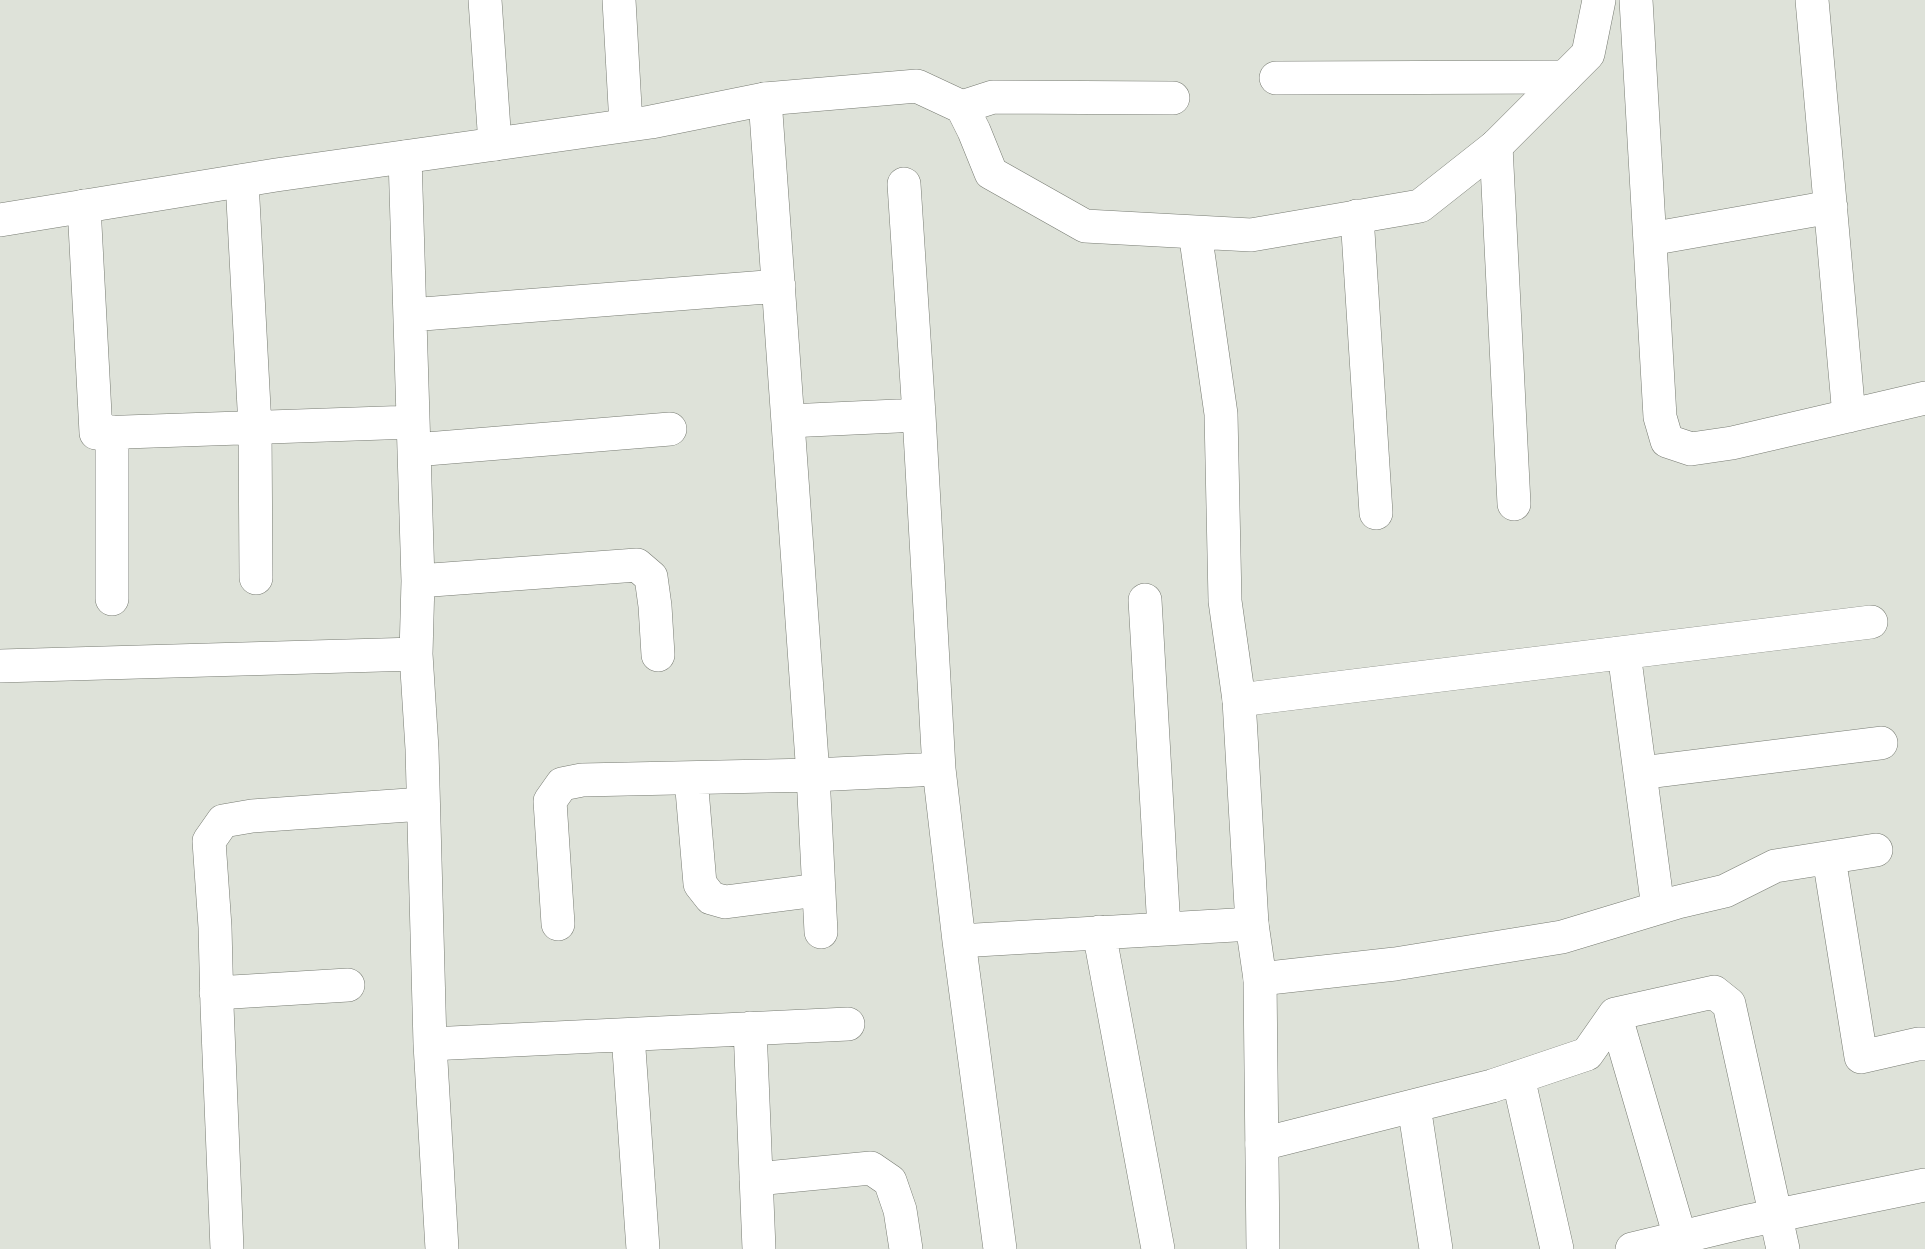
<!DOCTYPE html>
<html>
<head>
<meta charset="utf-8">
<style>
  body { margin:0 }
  canvas { display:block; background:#dee2d9 }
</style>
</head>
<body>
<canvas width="1925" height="1249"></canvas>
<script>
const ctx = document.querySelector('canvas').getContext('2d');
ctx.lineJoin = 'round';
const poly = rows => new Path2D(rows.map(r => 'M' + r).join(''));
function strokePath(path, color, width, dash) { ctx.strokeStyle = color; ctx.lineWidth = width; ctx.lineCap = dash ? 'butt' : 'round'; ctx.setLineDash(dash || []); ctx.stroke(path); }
const minor = poly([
  [485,0,495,144],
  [619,0,626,125],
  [1636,0,1660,417,1667,441,1691,449,1732,443,1925,398],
  [1812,0,1849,416],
  [1276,78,1565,77],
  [765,99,813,775,821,932],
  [962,107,993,97,1173,98],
  [1496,146,1514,504],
  [405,157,418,581,416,654,422,749,430,1044,442,1249],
  [242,181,255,427,256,578],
  [904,184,919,415],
  [84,206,96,433,413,422],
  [1357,216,1376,513],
  [1650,239,1831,207],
  [410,315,779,286],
  [788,421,919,415,939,769,959,941,1000,1249],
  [414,450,670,429],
  [418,581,637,565,651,577,655,606,658,655],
  [112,599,112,432],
  [1145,600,1164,929],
  [1624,653,1658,908],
  [0,666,416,654],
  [1239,700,1871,622],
  [1640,773,1881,743],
  [691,778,700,884,711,898,725,902,818,890],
  [1829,858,1861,1057,1918,1044,1925,1044],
  [558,924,550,801,562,784,582,780,813,775,939,769],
  [1099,932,1158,1249],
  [959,941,1252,924],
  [1260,979,1395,964,1562,937,1678,902,1725,891,1775,866,1876,850],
  [216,993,348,985],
  [1615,1014,1680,1237],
  [750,1028,759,1249],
  [628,1035,643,1249],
  [430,1044,848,1024],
  [1518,1077,1557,1249],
  [1414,1106,1436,1249],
  [1262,1144,1492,1086,1587,1054,1615,1014,1714,992,1729,1004,1783,1249],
  [756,1179,871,1168,890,1181,900,1210,906,1249],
  [227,1249,217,1006,215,927,209,841,223,821,252,816,423,804],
  [1632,1249,1744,1222,1925,1185]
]);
const tertiary = poly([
  [0,220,276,175,651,122,765,99,917,86,962,107,974,131,991,173,1085,226,1251,235,1420,206,1496,146,1588,54,1599,0],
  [1195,232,1221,414,1225,601,1239,700,1252,924,1260,979,1263,1249]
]);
strokePath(minor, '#777b72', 34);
strokePath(tertiary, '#777b72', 34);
strokePath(minor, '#fff', 33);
strokePath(tertiary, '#fff', 33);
</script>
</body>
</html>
